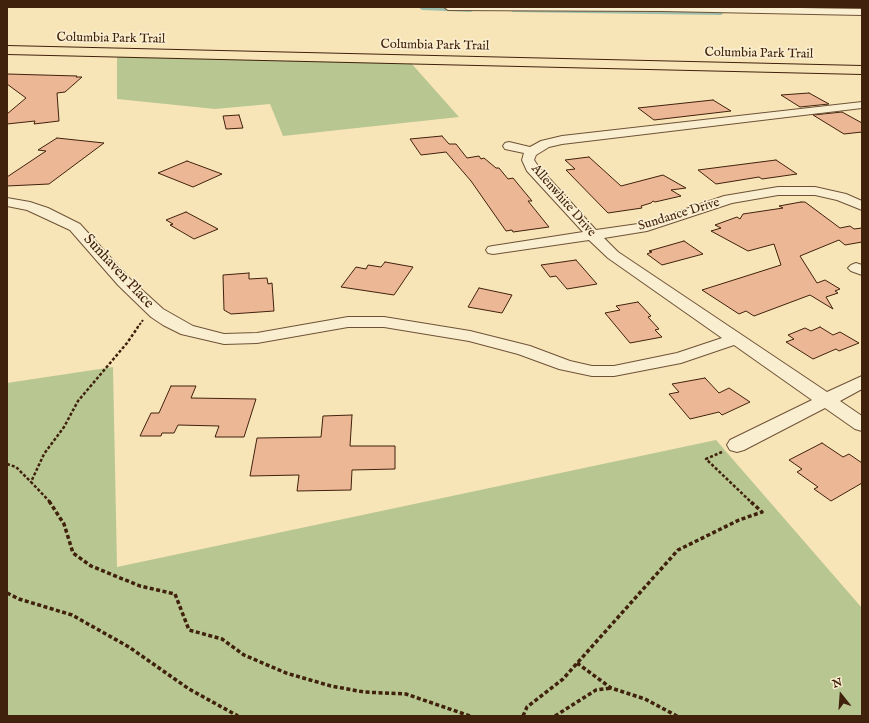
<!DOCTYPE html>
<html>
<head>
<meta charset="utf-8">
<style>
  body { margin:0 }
  #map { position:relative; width:869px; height:723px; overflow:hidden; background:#f8e5b7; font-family:"IM FELL English",serif }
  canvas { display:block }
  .frame { position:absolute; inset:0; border:8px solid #40210c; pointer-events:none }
  .north { position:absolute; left:821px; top:675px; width:40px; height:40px; -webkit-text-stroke:3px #faeed0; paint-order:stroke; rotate:343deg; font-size:11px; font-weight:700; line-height:16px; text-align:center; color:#40210c }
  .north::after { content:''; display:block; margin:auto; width:14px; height:18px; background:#40210c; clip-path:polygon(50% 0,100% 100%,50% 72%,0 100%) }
</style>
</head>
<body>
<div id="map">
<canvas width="869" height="723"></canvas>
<div class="frame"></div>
<div class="north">N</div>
</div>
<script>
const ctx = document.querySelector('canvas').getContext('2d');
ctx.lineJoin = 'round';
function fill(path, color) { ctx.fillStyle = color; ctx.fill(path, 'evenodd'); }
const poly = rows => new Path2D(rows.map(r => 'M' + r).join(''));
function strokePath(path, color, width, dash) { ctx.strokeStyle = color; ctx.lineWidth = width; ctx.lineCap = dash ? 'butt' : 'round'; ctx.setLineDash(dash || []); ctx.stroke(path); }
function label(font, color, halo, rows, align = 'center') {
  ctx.font = font + ' "IM FELL English",serif'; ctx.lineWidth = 3.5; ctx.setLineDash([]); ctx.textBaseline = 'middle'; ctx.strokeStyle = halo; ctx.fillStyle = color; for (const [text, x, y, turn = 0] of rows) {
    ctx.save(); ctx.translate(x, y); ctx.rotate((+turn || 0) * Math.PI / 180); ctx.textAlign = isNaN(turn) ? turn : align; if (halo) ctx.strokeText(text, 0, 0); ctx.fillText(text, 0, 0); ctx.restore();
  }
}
fill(poly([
  [117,56,411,63,459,117,283,136,270,104,215,109,117,99],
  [113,367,117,567,716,440,862,608,862,716,7,716,7,383]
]), '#b8c692');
fill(poly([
  [418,7,473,7,475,9,471,12,422,10,418,7],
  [515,7,721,9,725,12,721,15,512,12,511,10,512,8,515,7]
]), '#9dbfac');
const building = poly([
  [7,74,77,76,76,77,82,77,65,92,57,93,59,121,34,124,35,121,7,124,7,114,26,98,7,84,7,74],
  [809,93,829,104,800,107,781,95,809,93],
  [713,100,731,111,654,120,638,108,713,100],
  [842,112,862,123,862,132,844,134,813,115,842,112],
  [239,115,243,128,226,129,223,116,239,115],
  [442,136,449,144,456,144,467,158,479,156,481,159,484,158,496,168,499,168,508,179,513,178,532,201,528,201,549,227,513,232,512,230,506,231,471,181,446,152,421,155,410,139,442,136],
  [57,138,104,143,49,184,7,186,7,177,46,151,38,150,57,138],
  [589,157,621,186,663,175,686,188,671,190,681,196,655,202,653,201,651,203,641,206,642,208,608,213,566,170,575,169,565,160,589,157],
  [776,160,797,174,762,179,759,177,716,184,698,170,776,160],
  [187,161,222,174,193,187,158,173,187,161],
  [801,202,805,202,840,228,850,226,854,229,862,228,862,242,845,245,839,240,800,256,817,283,825,280,840,289,835,291,838,293,826,297,833,309,810,295,754,316,746,311,739,314,702,290,781,265,774,244,748,251,711,231,721,228,715,225,737,217,740,219,743,214,783,208,779,206,801,202],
  [186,212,218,229,194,239,170,225,173,224,166,220,186,212],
  [684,241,703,254,662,265,647,254,652,252,649,251,684,241],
  [576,260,597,284,567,289,556,276,550,277,541,265,576,260],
  [385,262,413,267,394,295,341,287,356,267,366,269,368,265,381,267,385,262],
  [249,273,249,279,267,278,268,284,272,283,274,311,231,314,224,310,223,275,249,273],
  [479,288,512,295,502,313,468,307,479,288],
  [638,302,651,316,648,317,659,329,655,330,662,337,630,343,605,313,620,310,616,306,638,302],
  [820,327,833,335,840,332,859,343,839,351,836,349,813,359,786,342,794,339,788,335,805,328,811,331,820,327],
  [705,378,719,393,729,388,750,402,722,415,719,412,690,419,669,394,679,392,672,384,705,378],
  [171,386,196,386,191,398,256,399,244,437,215,437,219,426,178,425,174,433,162,433,161,436,140,436,151,413,159,413,171,386],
  [352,415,350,446,395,446,395,469,352,470,351,490,297,491,299,475,250,476,257,438,321,437,323,416,352,415],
  [822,443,843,457,849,454,862,463,862,483,831,501,814,489,818,487,797,472,802,469,789,460,822,443]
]);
fill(building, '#ecb794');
strokePath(building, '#40210c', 1);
const minor = poly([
  [444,7,740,7,862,9,862,15,662,11,448,10,444,7],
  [862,102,862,108,562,144,549,147,536,155,534,160,538,166,596,230,645,223,724,196,778,187,815,187,846,194,862,201,862,210,837,200,815,195,778,195,732,203,647,231,604,238,618,252,827,392,862,376,862,389,840,401,862,416,862,431,855,429,825,408,744,450,737,452,730,450,727,445,730,440,812,400,734,345,681,363,614,376,592,376,559,369,518,354,469,341,384,327,348,327,257,343,224,344,181,334,163,325,151,317,118,285,70,230,27,210,7,206,7,198,30,202,48,208,80,224,130,279,163,309,193,326,224,334,257,333,348,317,384,317,470,331,530,346,570,361,592,366,614,366,677,353,722,338,608,258,589,240,493,254,488,253,486,250,488,247,493,246,583,232,527,171,522,160,524,153,505,149,503,146,505,143,509,142,530,147,541,141,562,136,862,102],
  [856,263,862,265,862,275,851,271,848,268,851,265,856,263]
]);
const major = poly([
  [7,46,862,66,862,74,7,54,7,46]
]);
strokePath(minor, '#6e5237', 2);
strokePath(major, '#40210c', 2);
strokePath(poly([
  [137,328,143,320]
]), '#40210c', 2, [2.5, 1.5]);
strokePath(poly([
  [722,452,706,459,751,502],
  [7,464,16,467,31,482],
  [50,502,31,482,44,454,64,427,78,401,127,343,138,327]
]), '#40210c', 2.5, [3, 2]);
strokePath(poly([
  [49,501,64,524,73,553,91,566,140,586,175,594,189,630,222,639,244,655,286,673,331,686,364,692,406,694,470,716],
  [7,593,19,599,72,615,129,647,189,689,238,716],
  [577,663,611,688,645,699,677,716],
  [523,716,527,707,563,679,678,550,739,520,762,512,750,501],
  [555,716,596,690,611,688]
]), '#40210c', 3.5, [4, 2.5]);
fill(minor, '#faeed0');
fill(major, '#f8e5b7');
label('13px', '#40210c', '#faeed0', [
  ["Columbia Park Trail",111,39,1],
  ["Columbia Park Trail",435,46,1],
  ["Columbia Park Trail",759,54,1],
  ["Allenwhite Drive",563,201,49],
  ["Sundance Drive",679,215,-17]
]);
label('15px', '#40210c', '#faeed0', [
  ["Sunhaven Place",118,272,47]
]);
</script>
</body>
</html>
